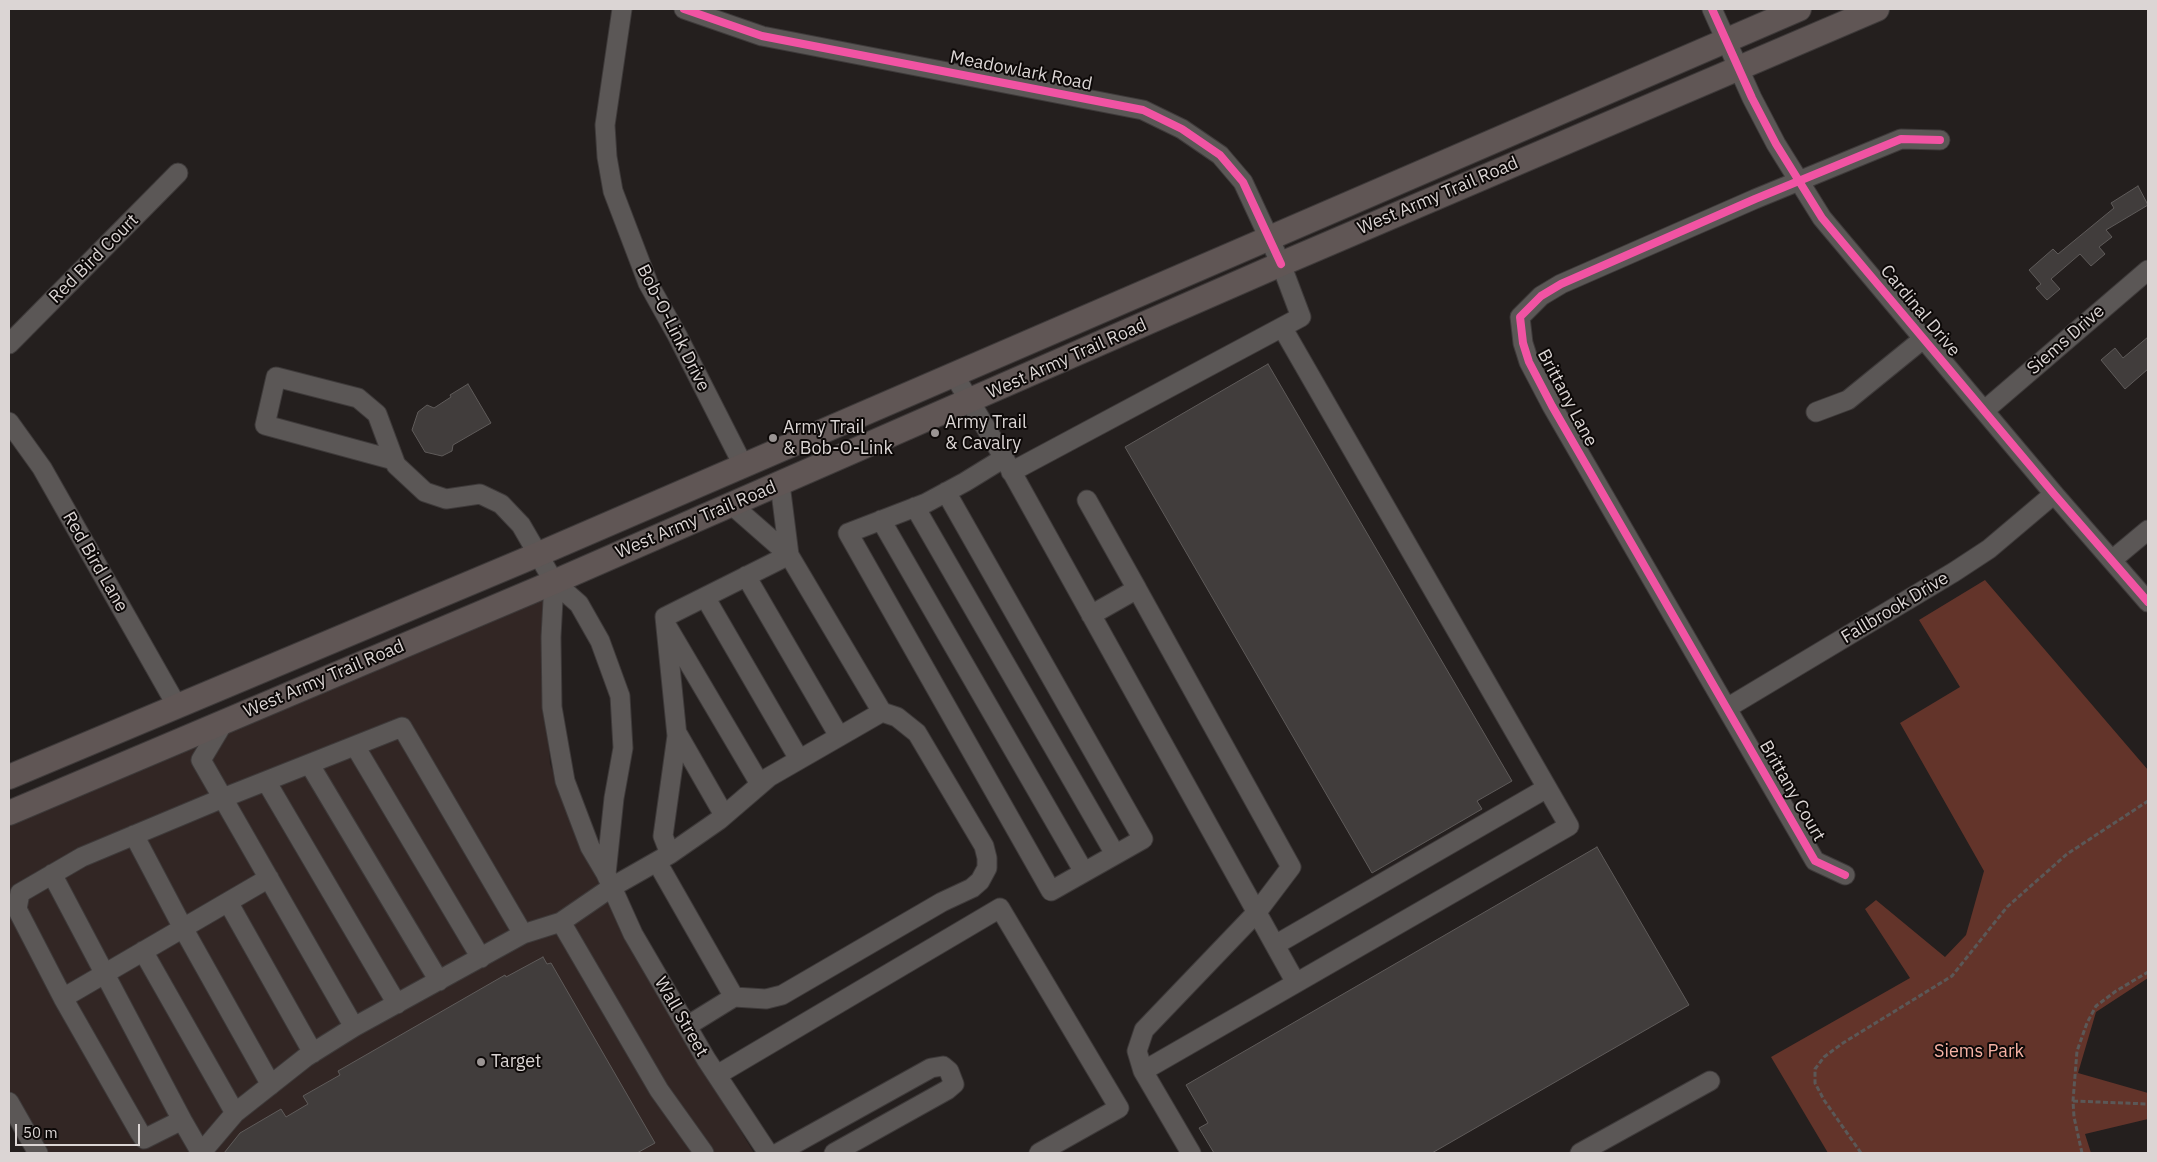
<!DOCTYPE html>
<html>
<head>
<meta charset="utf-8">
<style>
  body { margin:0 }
  #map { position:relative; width:2157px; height:1162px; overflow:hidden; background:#241f1e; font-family:"IBM Plex Sans",sans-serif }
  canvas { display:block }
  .frame { position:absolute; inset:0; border:10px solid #dbd5d4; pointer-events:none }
  .scale { position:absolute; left:15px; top:1124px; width:125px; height:22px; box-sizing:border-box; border:2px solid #dbd5d4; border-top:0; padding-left:6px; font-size:15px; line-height:18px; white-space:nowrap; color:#dbd5d4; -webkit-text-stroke:4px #0d0908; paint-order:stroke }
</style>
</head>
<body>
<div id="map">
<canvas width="2157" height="1162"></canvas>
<div class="frame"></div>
<div class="scale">50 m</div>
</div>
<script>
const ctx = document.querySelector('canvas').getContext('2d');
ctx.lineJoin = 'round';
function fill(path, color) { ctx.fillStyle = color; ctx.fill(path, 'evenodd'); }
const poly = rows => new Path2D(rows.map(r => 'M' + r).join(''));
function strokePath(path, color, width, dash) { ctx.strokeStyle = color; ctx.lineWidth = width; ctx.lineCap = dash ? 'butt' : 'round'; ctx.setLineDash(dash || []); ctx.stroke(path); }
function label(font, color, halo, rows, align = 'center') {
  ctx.font = font + ' "IBM Plex Sans",sans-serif'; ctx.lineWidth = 4; ctx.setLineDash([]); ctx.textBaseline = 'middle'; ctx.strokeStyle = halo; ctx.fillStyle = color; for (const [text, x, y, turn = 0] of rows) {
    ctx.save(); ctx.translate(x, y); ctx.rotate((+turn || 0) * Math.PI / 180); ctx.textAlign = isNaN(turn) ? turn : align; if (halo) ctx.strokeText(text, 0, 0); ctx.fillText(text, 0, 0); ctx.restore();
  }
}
fill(poly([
  [544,596,544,664,550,764,625,939,754,1153,45,1153,9,1090,9,826]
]), '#322624');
fill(poly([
  [1985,580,2148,770,2148,978,2096,1012,2078,1073,2148,1093,2148,1119,2085,1134,2091,1153,1828,1153,1771,1057,1910,978,1865,909,1876,900,1945,957,1966,935,1984,871,1900,723,1960,687,1919,620]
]), '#63342a');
const building = poly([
  [2138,186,2148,205,2106,230,2112,237,2099,247,2105,254,2091,266,2080,254,2051,279,2060,289,2047,300,2036,288,2041,284,2029,270,2053,249,2058,254,2114,208,2111,203,2138,186],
  [2148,337,2148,369,2125,389,2101,360,2115,348,2123,358,2148,337],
  [1268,364,1512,781,1477,801,1482,809,1372,873,1125,447,1268,364],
  [468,384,491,423,453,445,452,451,442,456,425,452,412,430,418,412,427,405,434,408,451,397,450,395,468,384],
  [1597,847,1689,1005,1432,1153,1214,1153,1199,1128,1208,1123,1186,1085,1597,847],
  [543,957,547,964,551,963,655,1143,637,1153,224,1153,240,1133,281,1109,286,1117,308,1104,303,1096,340,1075,338,1071,505,975,506,977,543,957]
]);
fill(building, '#413d3c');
strokePath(building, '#5f5b5a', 1);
const minor = poly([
  [622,9,605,125,607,157,613,191,648,283,677,335,743,465],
  [684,9,762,36,1143,110,1182,129,1220,155,1243,182,1281,264,1301,317,1011,472],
  [1712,9,1752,98,1776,144,1822,218,2054,494,2148,602],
  [9,344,178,173],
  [954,375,1004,458,1296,983],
  [1985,410,2148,270],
  [1816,412,1848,400,1923,339],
  [9,422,42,468,177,706],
  [394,460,265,425,276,377,358,398,377,414,396,465,425,492,446,499,480,494,501,504,521,525,554,582,579,604,600,641,620,696,623,748,614,798,606,874],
  [780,484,789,555],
  [946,492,1143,839,1051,891,848,533,926,503,965,482,1004,458],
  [1087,500,1137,589],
  [732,505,789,555,882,712,769,777,719,820,670,854,663,836,677,736,665,617,789,555],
  [915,507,1115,854],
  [881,520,1084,872],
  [2112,560,2148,530],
  [746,576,839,736],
  [554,582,551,637,552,707,565,781,590,847,606,874,633,934,706,1059,768,1153],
  [705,597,799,759],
  [1091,615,1137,589,1291,867,1257,912,1144,1030,1137,1051,1143,1071,1569,826,1282,327],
  [668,628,760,784],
  [1727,708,1954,572,1989,549,2054,494],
  [677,733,724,815],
  [355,746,481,958],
  [310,765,439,981],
  [266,781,397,1004],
  [134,835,183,928,271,1085],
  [670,854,612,887,561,922,659,1090,704,1153],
  [657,862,734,997,687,1026],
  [52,874,182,1120],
  [1845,875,1815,861,1552,406,1529,362,1523,343,1520,317,1541,296,1561,284,1755,199,1901,139,1940,140],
  [228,902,313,1053],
  [1275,945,1547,788],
  [143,951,235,1113],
  [734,997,766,999,782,995,942,902,972,888,980,881,987,868,987,858,984,846,917,733,897,717,882,712],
  [63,998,269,878],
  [354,1027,523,934],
  [1143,1071,1191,1153],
  [717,1075,1000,908,1119,1108,1039,1153],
  [9,1102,38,1153],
  [201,1153,182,1120,144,1139,140,1133,63,998,17,909,20,893,82,857,223,798,402,727,523,934,561,922],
  [201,1153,235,1113,306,1057,354,1027,201,760,225,720],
  [778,1153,931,1068,943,1066,949,1071,954,1084,947,1090,834,1153],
  [1580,1153,1710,1081]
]);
const major = poly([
  [9,777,539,554,1799,9],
  [9,813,554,582,1281,264,1877,9]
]);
strokePath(minor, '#3e3a3a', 21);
strokePath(major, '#3e3a3a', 26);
strokePath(poly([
  [2073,1101,2148,1104],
  [1861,1153,1824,1100,1815,1083,1815,1069,1824,1057,1843,1043,1952,976,2007,907,2067,854,2148,801],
  [2082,1153,2074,1117,2073,1101,2077,1051,2087,1023,2096,1006,2116,991,2148,972]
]), '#5b5857', 3, [5, 2.5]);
strokePath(minor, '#5b5756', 19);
strokePath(major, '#605655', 24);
strokePath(poly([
  [684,9,762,36,1143,110,1182,129,1220,155,1243,182,1281,264],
  [1712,9,1752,98,1776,144,1822,218,2054,494,2148,602],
  [1845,875,1815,861,1552,406,1529,362,1523,343,1520,317,1541,296,1561,284,1755,199,1901,139,1940,140]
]), '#f153a3', 8);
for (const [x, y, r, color] of [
  [935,433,5,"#9b9594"],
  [773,438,5,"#9b9594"],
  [481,1062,5,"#9b9594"]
]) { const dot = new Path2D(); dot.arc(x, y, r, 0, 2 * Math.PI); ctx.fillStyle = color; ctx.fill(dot); strokePath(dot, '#0d0908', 2); }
label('18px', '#dbd5d4', '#0d0908', [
  ["Meadowlark Road",1021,71,11],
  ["West Army Trail Road",1438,196,-23],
  ["Red Bird Court",94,259,-45],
  ["Cardinal Drive",1920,311,50],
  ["Bob-O-Link Drive",673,328,63],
  ["Siems Drive",2066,340,-41],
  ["West Army Trail Road",1067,359,-24],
  ["Brittany Lane",1567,398,62],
  ["West Army Trail Road",696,520,-23],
  ["Red Bird Lane",95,562,60],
  ["Fallbrook Drive",1895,608,-31],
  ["West Army Trail Road",324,679,-23],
  ["Brittany Court",1792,791,60],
  ["Wall Street",681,1017,60]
]);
label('18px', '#dbd5d4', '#0d0908', [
  ["Army Trail",945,423],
  ["& Cavalry",945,444],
  ["Army Trail",783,428],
  ["& Bob-O-Link",783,449],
  ["Target",491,1062]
], 'left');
label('18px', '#f7b3a5', '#0d0908', [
  ["Siems Park",1979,1052]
]);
</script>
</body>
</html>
